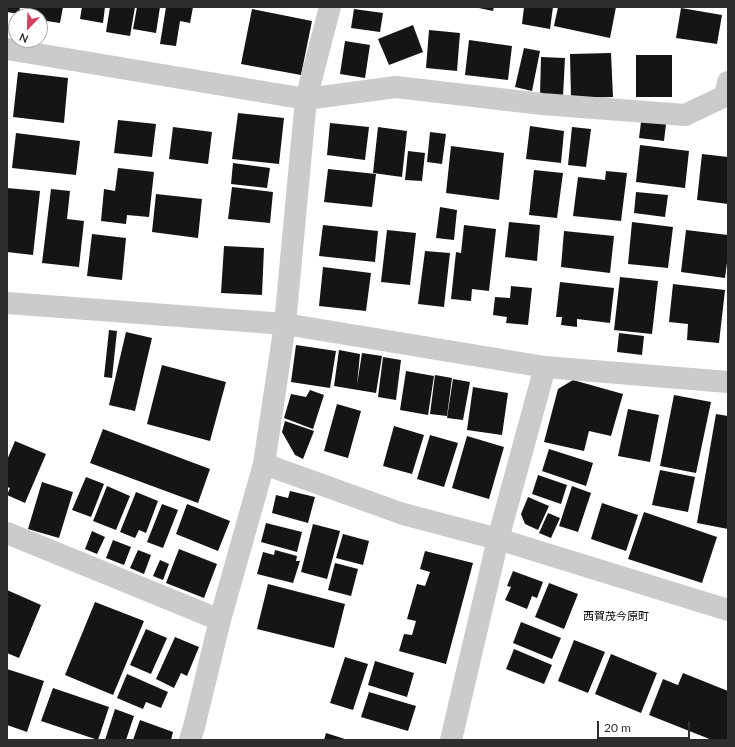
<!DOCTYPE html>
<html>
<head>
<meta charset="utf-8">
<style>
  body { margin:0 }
  #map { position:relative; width:735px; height:747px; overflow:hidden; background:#fff; font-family:Lato,sans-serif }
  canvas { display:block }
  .frame { position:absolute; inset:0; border:8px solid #2e2e2e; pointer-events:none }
  .north { position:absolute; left:8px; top:8px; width:40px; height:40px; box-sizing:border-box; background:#fff; border:1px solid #ababab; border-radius:50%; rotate:203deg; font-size:11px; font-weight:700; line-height:16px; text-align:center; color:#2e2e2e }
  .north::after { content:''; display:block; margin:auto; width:14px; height:18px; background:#d04463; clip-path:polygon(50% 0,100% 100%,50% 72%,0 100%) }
  .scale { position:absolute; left:597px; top:721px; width:93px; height:18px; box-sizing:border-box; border:2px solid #2e2e2e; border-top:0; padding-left:5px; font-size:12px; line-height:14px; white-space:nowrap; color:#2e2e2e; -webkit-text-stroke:3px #fff; paint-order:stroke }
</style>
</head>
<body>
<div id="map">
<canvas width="735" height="747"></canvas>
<div class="frame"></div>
<div class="north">N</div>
<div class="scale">20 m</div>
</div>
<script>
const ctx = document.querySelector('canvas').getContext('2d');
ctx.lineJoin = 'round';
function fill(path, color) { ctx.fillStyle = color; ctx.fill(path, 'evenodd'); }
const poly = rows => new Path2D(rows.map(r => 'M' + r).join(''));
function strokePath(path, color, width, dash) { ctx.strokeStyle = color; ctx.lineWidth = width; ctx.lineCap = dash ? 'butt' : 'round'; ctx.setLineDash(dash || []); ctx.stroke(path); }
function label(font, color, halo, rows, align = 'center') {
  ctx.font = font + ' Lato,"Noto Sans JP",sans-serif'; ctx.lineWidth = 4; ctx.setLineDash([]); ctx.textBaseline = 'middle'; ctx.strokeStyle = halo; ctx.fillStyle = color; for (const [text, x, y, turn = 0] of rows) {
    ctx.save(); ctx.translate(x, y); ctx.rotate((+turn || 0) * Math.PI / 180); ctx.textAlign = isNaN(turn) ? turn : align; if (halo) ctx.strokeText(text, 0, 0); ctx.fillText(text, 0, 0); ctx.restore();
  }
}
fill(poly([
  [7,7,20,7,19,14,7,12],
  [26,7,63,7,60,23,40,20,40,16,24,16],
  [82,7,105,7,103,23,80,19],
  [110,7,135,7,130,36,106,32],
  [137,7,160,7,156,33,133,29],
  [166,7,193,7,190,23,180,21,176,46,160,44],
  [474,7,494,7,493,11],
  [524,7,553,7,550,29,522,24],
  [558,7,616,7,610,38,554,26],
  [681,8,722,15,717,44,676,38],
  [252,9,312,21,301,75,241,64],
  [354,9,383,13,380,32,351,28],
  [413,25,423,52,389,65,378,39],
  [429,30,460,33,457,71,426,68],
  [469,40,512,46,508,80,465,75],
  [345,41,370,45,365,78,340,74],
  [524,48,540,51,532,91,515,87],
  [611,53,613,97,571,98,570,54],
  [636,55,672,55,672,97,636,97],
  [541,57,565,58,563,96,540,95],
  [18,72,68,78,64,123,13,117],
  [238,113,284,118,279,164,232,159],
  [118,120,156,124,152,157,114,153],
  [641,122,666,124,664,141,639,138],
  [330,123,369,127,365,160,327,155],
  [530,126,564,131,561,163,526,159],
  [173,127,212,132,208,164,169,159],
  [378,127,407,131,402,177,373,173],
  [572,127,591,129,586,167,568,165],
  [430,132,446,134,442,164,427,162],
  [16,133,80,141,76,175,12,168],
  [640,145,689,151,685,188,636,182],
  [451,146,504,153,499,200,446,193],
  [408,151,425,153,422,181,405,180],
  [702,154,728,157,728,204,697,200],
  [233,163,270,168,267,188,231,184],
  [118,168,154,172,149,217,127,215,126,224,101,221,104,189,115,191],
  [328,169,376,174,372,207,324,202],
  [534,170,563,173,557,218,529,215],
  [606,171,627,173,621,221,573,216,578,177,605,180],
  [232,187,273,192,270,223,228,219],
  [7,188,40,191,33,255,7,252],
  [51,189,70,191,67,219,84,221,79,267,42,263],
  [636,192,668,195,665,217,634,213],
  [156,194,202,199,198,238,152,232],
  [440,207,457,210,454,240,436,238],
  [509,222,540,225,537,261,505,257],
  [632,222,673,227,668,268,628,264],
  [323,225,378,231,375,262,319,256],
  [464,225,496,229,489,291,472,289,471,301,451,299,456,252,461,253],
  [387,230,416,233,410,285,381,282],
  [686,230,728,235,728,255,725,278,681,272],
  [564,231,614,236,610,273,561,267],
  [92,234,126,238,122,280,87,276],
  [224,246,264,248,262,295,221,293],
  [425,251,450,253,444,307,418,304],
  [323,267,371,273,366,311,319,306],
  [620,277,658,281,652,334,614,330],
  [560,282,614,288,610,323,577,319,577,327,561,325,562,317,556,317],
  [673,284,725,290,719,343,687,340,688,324,669,322],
  [511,286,532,288,528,325,506,323,507,317,493,315,495,297,510,298],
  [109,330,117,331,112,378,104,377],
  [126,332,152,338,135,411,109,405],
  [619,333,644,336,642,355,617,352],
  [296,345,336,351,330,388,291,382],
  [339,350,360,354,357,385,362,353,382,356,376,393,334,386],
  [383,357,401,360,396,400,378,397],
  [162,365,226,382,210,441,147,424],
  [406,371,434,376,428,415,400,410],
  [435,375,452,378,447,416,430,414],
  [453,379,470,382,463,420,447,418],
  [573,380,623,394,611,436,589,431,584,451,544,442,558,389],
  [473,387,508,393,502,435,467,430],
  [310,390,324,395,313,429,284,418,291,394,306,397],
  [674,395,711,402,696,473,660,466],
  [337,404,361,411,348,458,324,451],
  [628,409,659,415,650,462,618,456],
  [716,414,728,416,728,529,697,523],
  [285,421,314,431,303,459,295,455,282,432],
  [394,426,424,435,412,474,383,466],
  [103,429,210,469,198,503,90,463],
  [430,435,458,443,444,487,417,479],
  [467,436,504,447,489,499,452,488],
  [15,441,46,454,25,503,7,495,10,488,7,487,7,460],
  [549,449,593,463,586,486,542,471],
  [660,470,695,477,688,512,652,505],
  [538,475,567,485,561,504,532,494],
  [86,477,104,484,91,517,72,510],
  [42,482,73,492,59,538,28,529],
  [107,486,130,496,116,530,93,521],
  [572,486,591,493,578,532,559,526],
  [290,491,315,497,308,523,272,513,276,495,288,498],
  [136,492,158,501,146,533,139,530,135,538,120,532],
  [528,497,549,506,538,530,525,524,521,514],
  [602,503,638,515,626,551,591,539],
  [162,504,178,510,163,548,147,542],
  [187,504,230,521,218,551,176,534],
  [644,512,717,537,702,583,628,559],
  [548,513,560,518,551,538,539,533],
  [266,523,302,532,297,552,261,542],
  [313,524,340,531,327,579,301,572],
  [92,531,105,537,97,554,85,549],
  [343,534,369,541,363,565,336,558],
  [113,540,131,547,124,565,106,558],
  [179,549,217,564,204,598,166,583],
  [138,550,151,555,144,574,130,568],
  [275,550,297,556,296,561,300,561,293,583,257,574,263,552,274,555],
  [425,551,473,563,446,664,399,651,404,634,412,635,416,621,407,619,417,584,425,586,430,572,420,569],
  [160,560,169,564,163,580,153,576],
  [335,563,358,569,351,596,328,590],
  [513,571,543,582,537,598,532,596,527,609,505,600,511,587,507,586],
  [549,583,578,594,564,629,535,617],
  [268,584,345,604,334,648,257,629],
  [7,590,41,605,19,658,7,653],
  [95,602,144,621,113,695,65,675],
  [521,622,561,638,552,659,513,643],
  [146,629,167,638,151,674,130,665],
  [175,637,199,647,187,676,181,673,174,688,156,679],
  [574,640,605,652,588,693,558,681],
  [514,649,552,665,544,684,506,669],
  [611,654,657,673,641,713,595,694],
  [345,657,368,664,353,710,330,703],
  [375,661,414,673,407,697,368,685],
  [7,669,44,681,27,732,7,725],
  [683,673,728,691,728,740,712,740,649,715,663,679,678,685],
  [127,674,168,692,161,708,146,702,143,709,117,698],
  [53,688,109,707,98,740,41,721],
  [369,692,416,706,408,731,361,717],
  [115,709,134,716,126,740,105,740],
  [140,720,173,732,171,740,133,740],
  [326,733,348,740,324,740]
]), '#151515');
strokePath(poly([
  [7,49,306,99,396,87,542,104,685,115,725,96,728,82],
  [7,303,285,324,545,367,728,382],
  [545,367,498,539,728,610],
  [264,464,403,514,498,539,451,740],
  [7,533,220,620],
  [190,740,194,727,220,620,264,464,285,324,306,99,330,7]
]), '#cbcbcb', 22);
label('11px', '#000', '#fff', [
  ["西賀茂今原町",616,616]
]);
</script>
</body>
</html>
